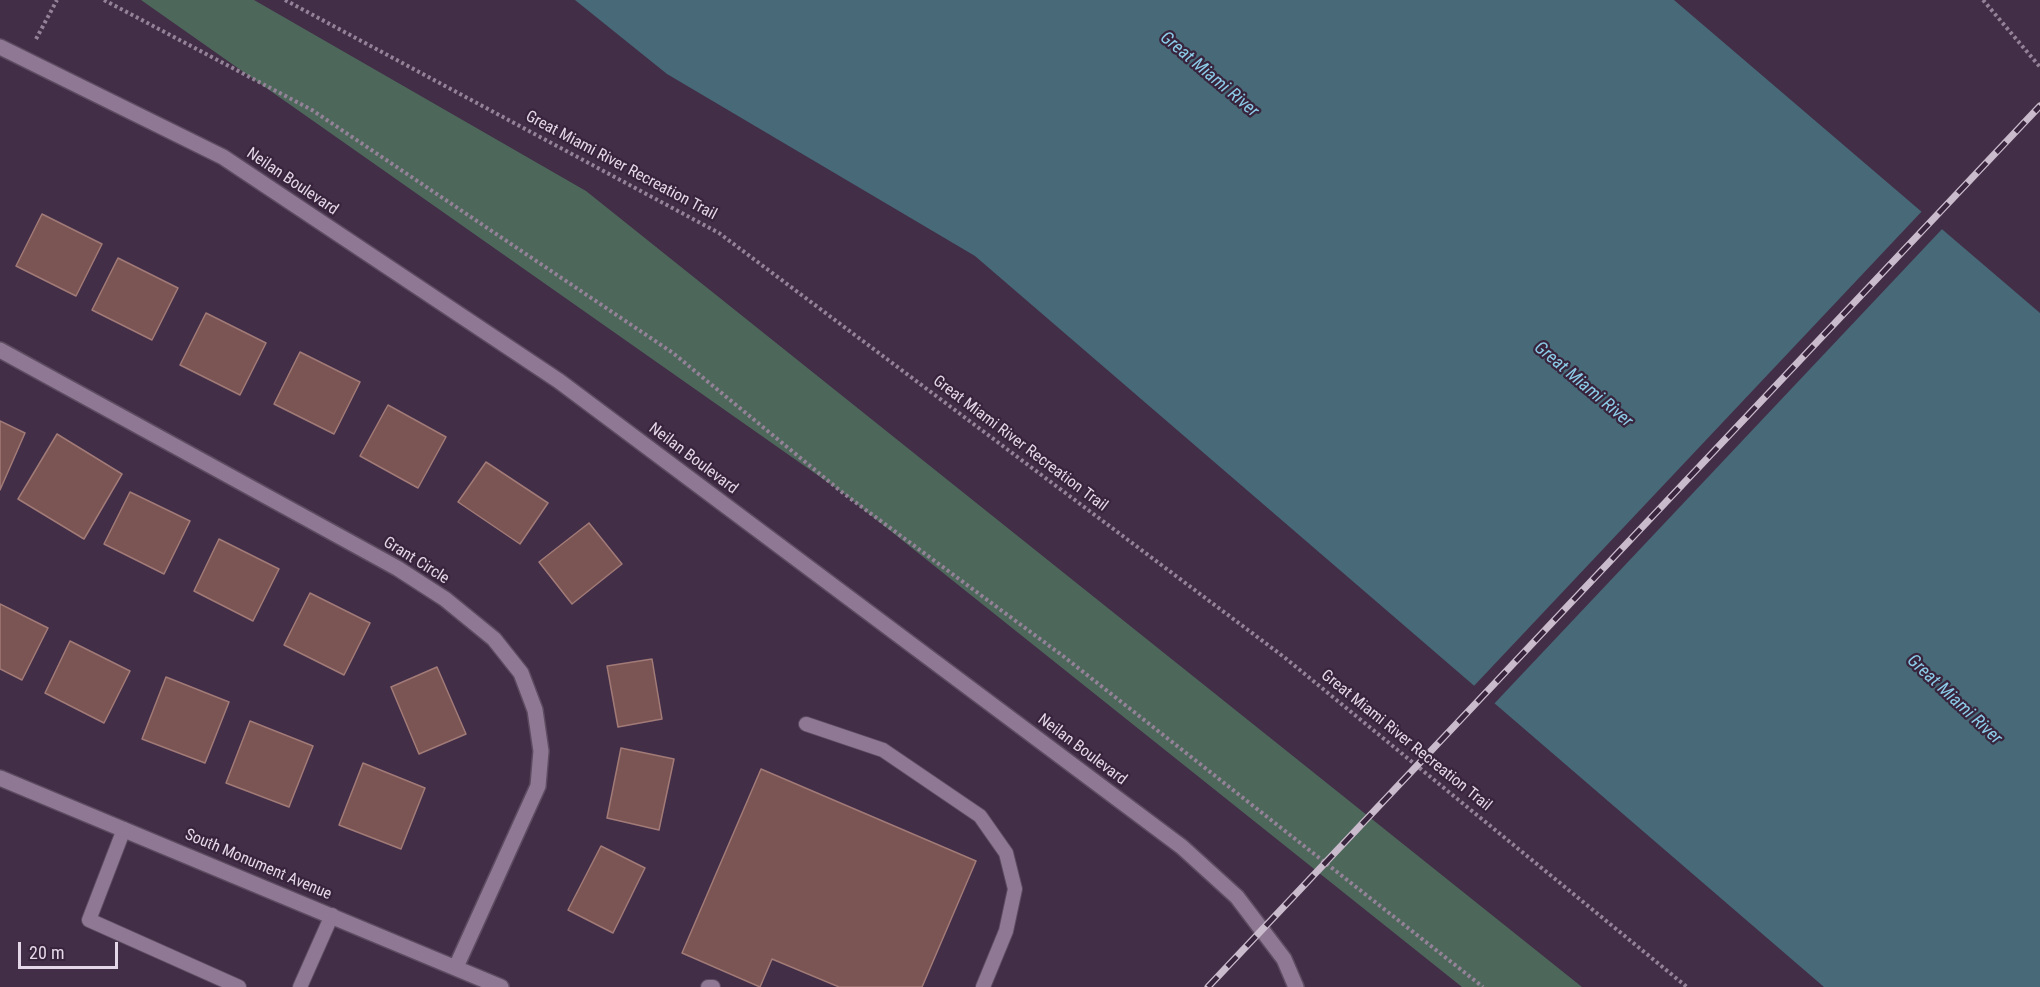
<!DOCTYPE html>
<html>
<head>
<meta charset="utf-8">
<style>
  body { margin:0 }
  #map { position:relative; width:2040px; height:987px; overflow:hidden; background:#422e47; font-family:"Roboto Condensed",sans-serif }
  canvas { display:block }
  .scale { position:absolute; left:18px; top:942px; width:100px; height:27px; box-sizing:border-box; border:3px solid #e4d7e7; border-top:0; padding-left:8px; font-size:18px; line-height:21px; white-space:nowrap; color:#e4d7e7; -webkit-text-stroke:4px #38243c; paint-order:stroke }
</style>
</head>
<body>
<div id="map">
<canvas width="2040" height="987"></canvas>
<div class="scale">20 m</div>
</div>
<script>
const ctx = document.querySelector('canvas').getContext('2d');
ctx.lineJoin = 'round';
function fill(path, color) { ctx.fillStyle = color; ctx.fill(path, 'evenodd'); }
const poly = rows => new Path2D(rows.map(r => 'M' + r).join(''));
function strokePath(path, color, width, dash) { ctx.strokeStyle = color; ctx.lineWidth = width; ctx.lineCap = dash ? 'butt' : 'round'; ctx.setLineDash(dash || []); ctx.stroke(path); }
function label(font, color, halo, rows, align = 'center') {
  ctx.font = font + ' "Roboto Condensed",sans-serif'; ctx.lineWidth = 4.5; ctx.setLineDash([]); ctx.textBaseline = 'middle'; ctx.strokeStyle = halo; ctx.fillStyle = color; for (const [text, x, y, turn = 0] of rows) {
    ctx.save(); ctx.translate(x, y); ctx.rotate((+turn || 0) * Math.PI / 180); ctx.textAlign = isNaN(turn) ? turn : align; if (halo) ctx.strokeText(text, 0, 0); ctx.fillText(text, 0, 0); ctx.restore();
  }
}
fill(poly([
  [141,0,254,0,586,191,1582,987,1462,987,843,493]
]), '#4e675b');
fill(poly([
  [575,0,1674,0,2040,313,2040,987,1824,987,975,256,667,74]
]), '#476978');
fill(poly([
  [1924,209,1944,227,1492,706,1472,688]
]), '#422e47');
const building = poly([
  [42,214,102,244,76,296,16,266,42,214],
  [118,258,178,288,152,340,92,310,118,258],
  [206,313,266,343,240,395,180,365,206,313],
  [300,352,360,382,334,434,274,404,300,352],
  [388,405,446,437,418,488,360,456,388,405],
  [0,421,25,433,0,490,0,421],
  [57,434,122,474,84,539,18,499,57,434],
  [486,462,548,503,520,544,458,502,486,462],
  [130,492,190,521,164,574,104,544,130,492],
  [589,523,622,564,572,604,539,562,589,523],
  [219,539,279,569,253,621,194,591,219,539],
  [310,593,370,623,344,675,284,645,310,593],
  [0,604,48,628,22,680,0,669,0,604],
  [70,641,130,671,104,723,45,693,70,641],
  [652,659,662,719,618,727,607,666,652,659],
  [437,667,466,734,419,754,391,687,437,667],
  [166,677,229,702,205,763,142,739,166,677],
  [250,721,313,746,289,807,226,783,250,721],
  [621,748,674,759,659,830,607,818,621,748],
  [363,763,425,788,401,849,339,825,363,763],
  [761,769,976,861,922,987,839,987,772,959,760,987,682,953,761,769],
  [601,846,645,868,613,933,568,910,601,846]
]);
fill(building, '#7a5553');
strokePath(building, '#a27b78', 1.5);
const service = poly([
  [806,724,883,750,980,816,1006,853,1015,889,1006,931,983,987],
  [124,829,89,920,239,987],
  [300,987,332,915],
  [708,987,713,987]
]);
const minor = poly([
  [0,350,397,568,445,599,494,639,521,673,535,710,541,751,538,786,456,967],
  [0,778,501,987]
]);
const tertiary = poly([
  [0,47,223,157,559,381,1182,847,1237,897,1284,959,1296,987]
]);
strokePath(service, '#5d4c61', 16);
strokePath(minor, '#5d4c61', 18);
strokePath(tertiary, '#5d4c61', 18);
strokePath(poly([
  [104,0,312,110,673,353,843,493,1063,656,1483,987],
  [285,0,719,233,1284,657,1687,987],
  [1983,0,2040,67],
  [36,39,57,0]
]), '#948398', 4, [3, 3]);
strokePath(service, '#8f7894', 14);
strokePath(minor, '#8f7894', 15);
strokePath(tertiary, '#8f7894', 15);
const rail = poly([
  [1208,987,2040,106]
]);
strokePath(rail, '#c9bacc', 7);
strokePath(rail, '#38243c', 4.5, [14]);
label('16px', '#e4d7e7', '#38243c', [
  ["Great Miami River Recreation Trail",621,166,28],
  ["Neilan Boulevard",292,182,34],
  ["Great Miami River Recreation Trail",1020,444,37],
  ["Neilan Boulevard",693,459,37],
  ["Grant Circle",416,561,32],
  ["Great Miami River Recreation Trail",1406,741,39],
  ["Neilan Boulevard",1082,750,37],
  ["South Monument Avenue",258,865,23]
]);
label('italic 18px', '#8ccce8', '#38243c', [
  ["Great Miami River",1209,75,40],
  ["Great Miami River",1583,385,40],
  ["Great Miami River",1954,700,43]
]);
</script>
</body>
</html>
